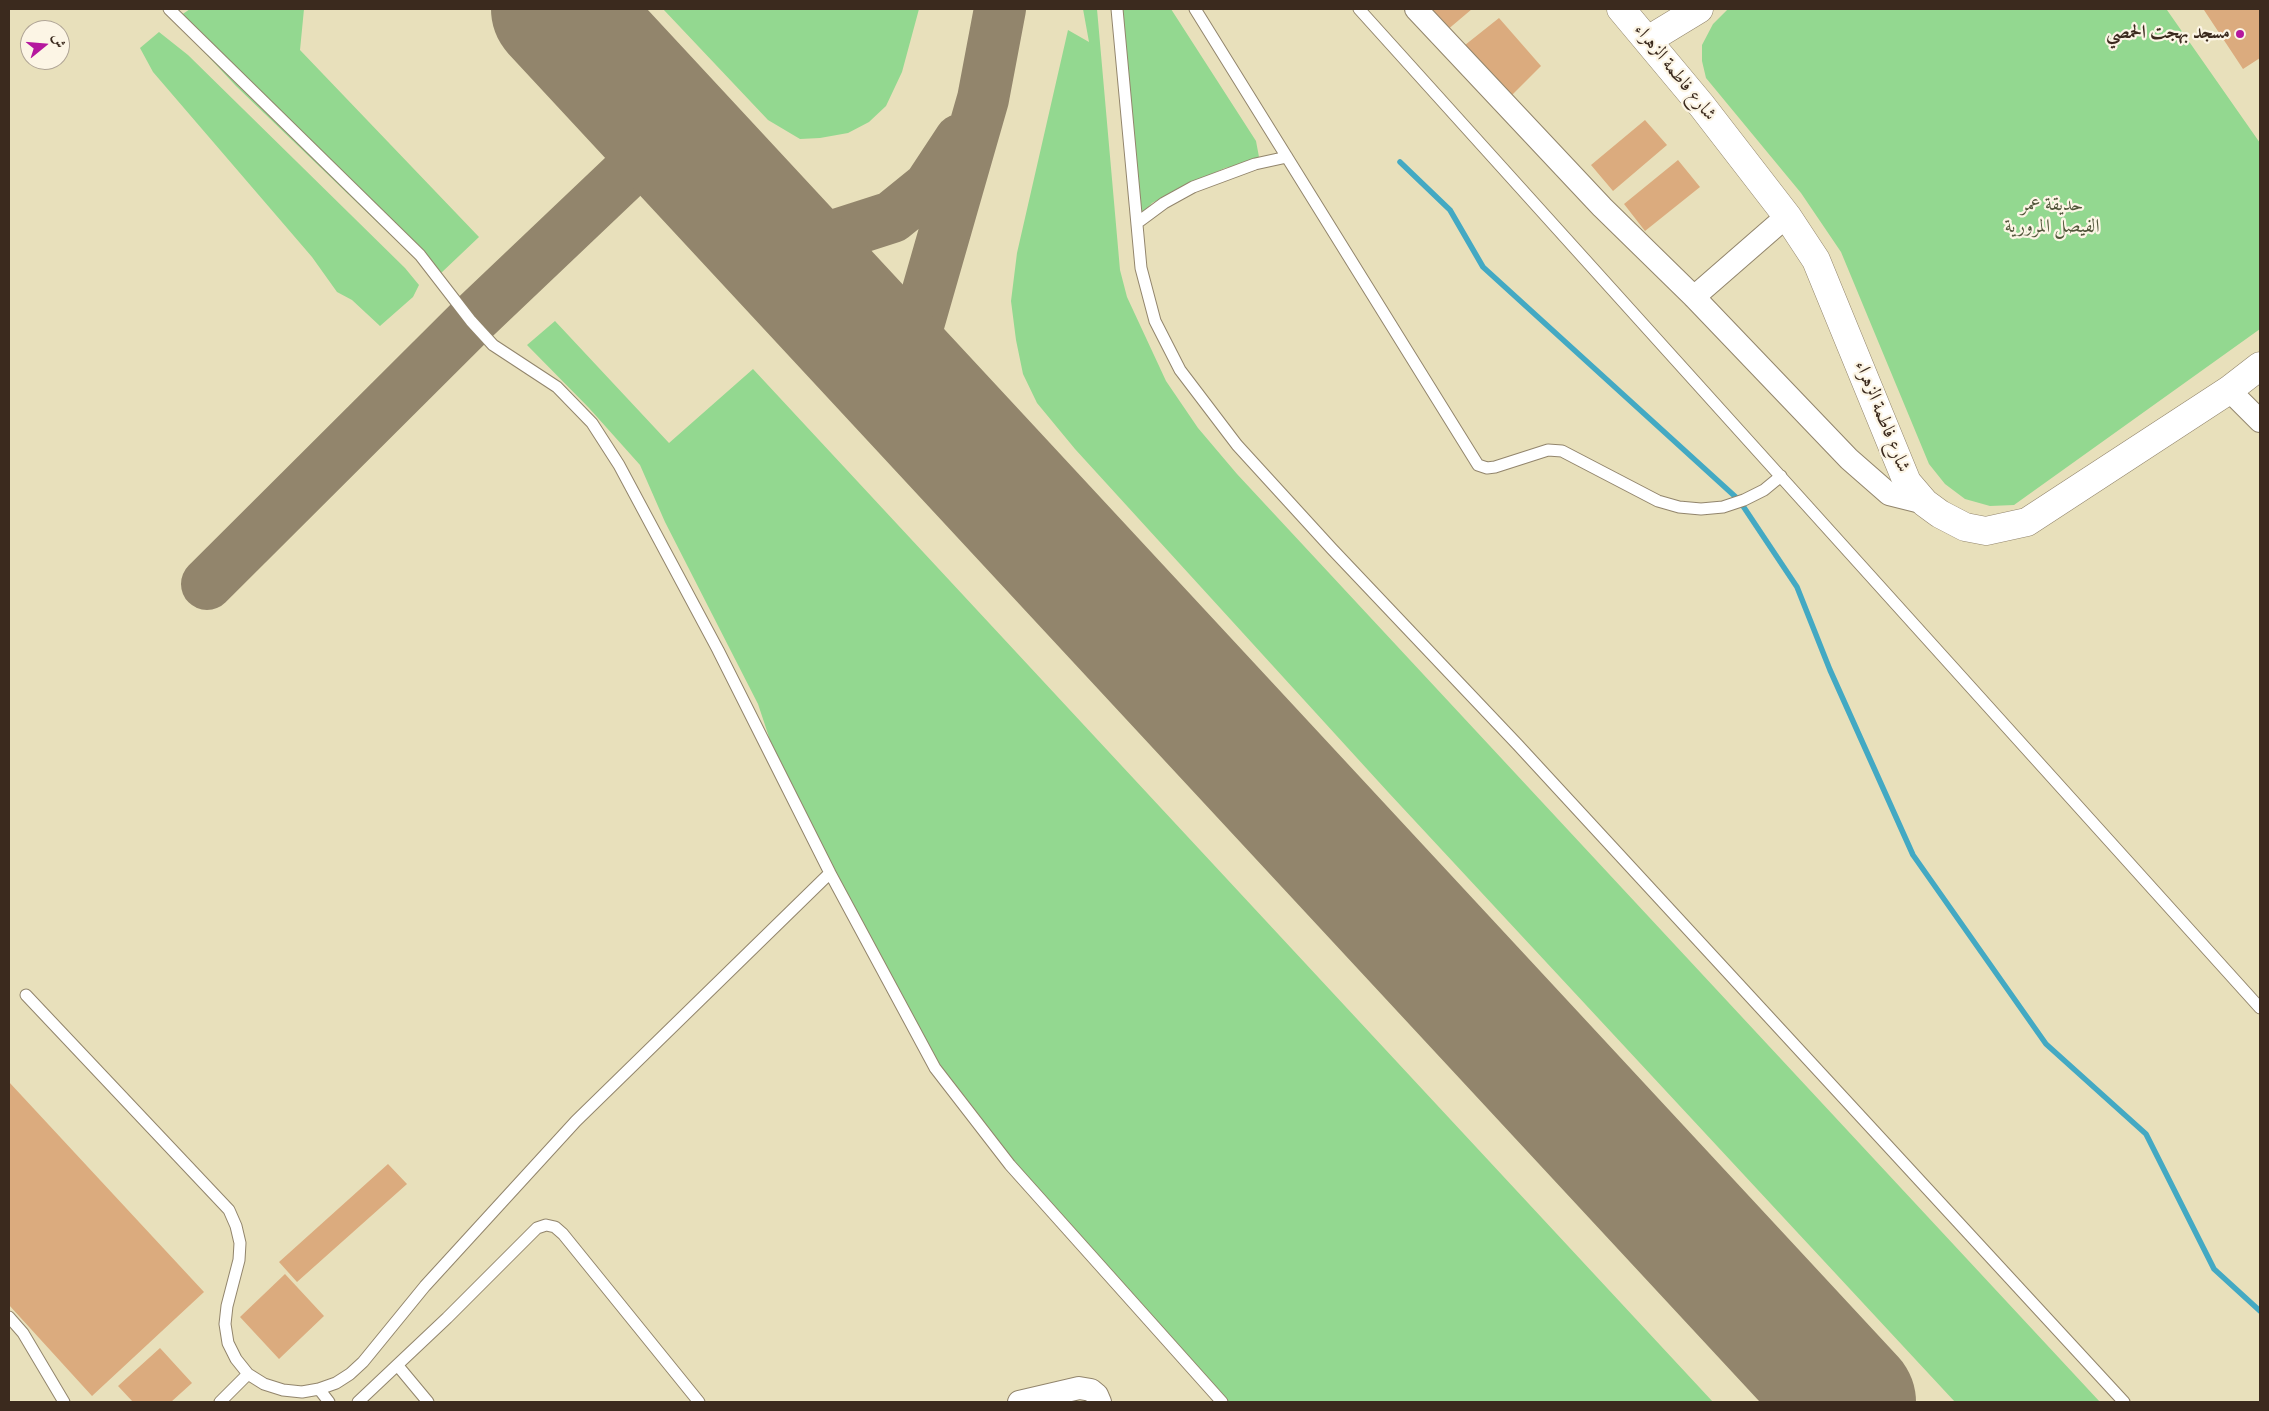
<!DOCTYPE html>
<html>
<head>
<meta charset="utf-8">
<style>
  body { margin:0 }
  #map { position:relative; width:2269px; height:1411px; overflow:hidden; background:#e8e0bb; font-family:"IM FELL English",Amiri,serif }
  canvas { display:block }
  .frame { position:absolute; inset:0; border:10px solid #3b2a1e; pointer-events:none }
  .north { position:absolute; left:20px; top:20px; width:50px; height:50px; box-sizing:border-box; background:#fcf5e5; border:1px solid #afa495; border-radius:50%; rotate:73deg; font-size:14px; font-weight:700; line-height:20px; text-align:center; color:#3b2a1e }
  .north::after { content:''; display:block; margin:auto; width:18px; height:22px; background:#b5179e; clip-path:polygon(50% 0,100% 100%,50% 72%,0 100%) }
</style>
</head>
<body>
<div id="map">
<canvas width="2269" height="1411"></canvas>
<div class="frame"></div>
<div class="north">ش</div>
</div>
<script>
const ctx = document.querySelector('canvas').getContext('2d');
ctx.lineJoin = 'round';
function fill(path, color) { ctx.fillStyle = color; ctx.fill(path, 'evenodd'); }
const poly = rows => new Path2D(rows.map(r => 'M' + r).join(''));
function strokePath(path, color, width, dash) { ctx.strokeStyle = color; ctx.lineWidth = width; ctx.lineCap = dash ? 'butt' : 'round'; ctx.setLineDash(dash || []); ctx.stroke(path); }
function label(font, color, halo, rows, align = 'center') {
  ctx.font = font + ' "IM FELL English",Amiri,serif'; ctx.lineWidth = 4.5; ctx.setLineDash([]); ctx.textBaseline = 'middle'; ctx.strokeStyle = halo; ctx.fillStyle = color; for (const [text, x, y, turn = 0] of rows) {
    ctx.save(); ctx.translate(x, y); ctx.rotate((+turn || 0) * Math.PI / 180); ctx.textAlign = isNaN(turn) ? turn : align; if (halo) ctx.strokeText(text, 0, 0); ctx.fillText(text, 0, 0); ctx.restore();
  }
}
fill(poly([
  [190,9,304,9,300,50,479,237,440,274,432,275,236,86,174,20],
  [663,9,919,9,902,72,886,106,869,122,848,133,820,138,800,139,768,120],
  [1083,9,1097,9,1120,270,1127,297,1166,381,1198,428,1237,474,2100,1402,1955,1402,1388,792,1075,449,1037,403,1023,374,1016,340,1011,301,1017,253,1068,30,1089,42],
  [1112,9,1171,9,1256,141,1259,157,1246,164,1225,168,1183,187,1152,203,1145,211,1135,216],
  [1728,9,2169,9,2167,10,2260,143,2260,329,2014,505,1990,506,1965,499,1945,484,1929,464,1841,252,1801,193,1706,78,1702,61,1702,45,1713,24],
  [159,32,188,55,405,268,419,285,413,297,380,326,352,300,337,292,312,257,153,72,140,48],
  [555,321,669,443,753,369,1713,1402,1217,1402,949,1095,918,1042,776,758,758,704,665,522,640,465,589,408,527,345]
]), '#93d890');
strokePath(poly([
  [1400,162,1450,210,1483,267,1739,500,1797,587,1830,670,1913,855,2046,1044,2146,1134,2214,1269,2260,1311]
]), '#43a9c3', 5.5);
strokePath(poly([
  [770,238,833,236,892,217,929,187,960,140],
  [902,381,983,99,1000,9],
  [207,584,471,321,671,131]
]), '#92856c', 52);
strokePath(poly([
  [557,9,1850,1402]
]), '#92856c', 132);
fill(poly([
  [1424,9,1472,9,1446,31],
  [2206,9,2260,9,2260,58,2243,69,2204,10],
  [1499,18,1541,66,1508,99,1460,49],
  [1645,120,1667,145,1613,191,1591,165],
  [1678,160,1700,187,1645,231,1624,204],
  [9,1082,204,1292,92,1396,9,1305],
  [388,1164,407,1184,297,1282,279,1262],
  [285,1274,324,1316,279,1359,240,1317],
  [160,1348,192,1383,171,1402,133,1402,118,1386]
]), '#dbab7e');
const service = poly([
  [169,9,420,255,471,321,493,345,557,387,592,423,619,465,718,650,830,873,935,1068,1010,1165,1222,1402],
  [1117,9,1141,268,1155,321,1180,370,1237,445,1332,549,1517,744,2124,1402],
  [1195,9,1478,465,1487,468,1495,467,1548,450,1562,451,1658,501,1679,507,1701,509,1723,507,1744,500,1764,490,1781,476],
  [1359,9,2260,1008],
  [1137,223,1164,203,1193,187,1255,164,1287,157],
  [26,995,229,1210,236,1226,240,1243,239,1260,227,1306,225,1324,228,1343,236,1359,248,1374,264,1384,283,1390,302,1392,319,1389,336,1383,350,1374,363,1362,425,1286,576,1121,830,873],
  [9,1317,23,1333,64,1402],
  [398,1366,428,1402],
  [319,1389,329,1402],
  [220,1402,248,1374],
  [358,1402,447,1318,537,1228,546,1225,555,1227,563,1234,699,1402]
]);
const minor = poly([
  [1416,9,1602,207,1694,297,1849,459,1889,494,1925,503],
  [1694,297,1787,216],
  [2229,390,2260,421],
  [1019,1402,1079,1388,1091,1390,1097,1395,1100,1402]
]);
const tertiary = poly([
  [1621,9,1702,106,1787,216,1816,260,1907,482,1925,503,1940,514,1965,527,1986,531,2027,522,2229,390,2260,366],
  [1648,40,1699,9]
]);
strokePath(service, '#92856c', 13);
strokePath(minor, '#92856c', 24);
strokePath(tertiary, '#92856c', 29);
strokePath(service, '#fff', 11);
strokePath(minor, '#fff', 22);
strokePath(tertiary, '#fff', 28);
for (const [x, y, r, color] of [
  [2240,34,5,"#b5179e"]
]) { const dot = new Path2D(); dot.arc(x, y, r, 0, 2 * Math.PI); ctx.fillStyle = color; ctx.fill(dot); strokePath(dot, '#fcf5e5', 2); }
label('bold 19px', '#3b2a1e', '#fcf5e5', [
  ["مسجد بهجت الحمصي",2230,34]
], 'right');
label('19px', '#3b2a1e', '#fcf5e5', [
  ["شارع فاطمة الزهراء",1674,73,51],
  ["شارع فاطمة الزهراء",1881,417,68]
]);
label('19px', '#51563a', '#fcf5e5', [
  ["حديقة عمر",2052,206],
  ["الفيصل المرورية",2052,228]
]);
</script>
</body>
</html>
